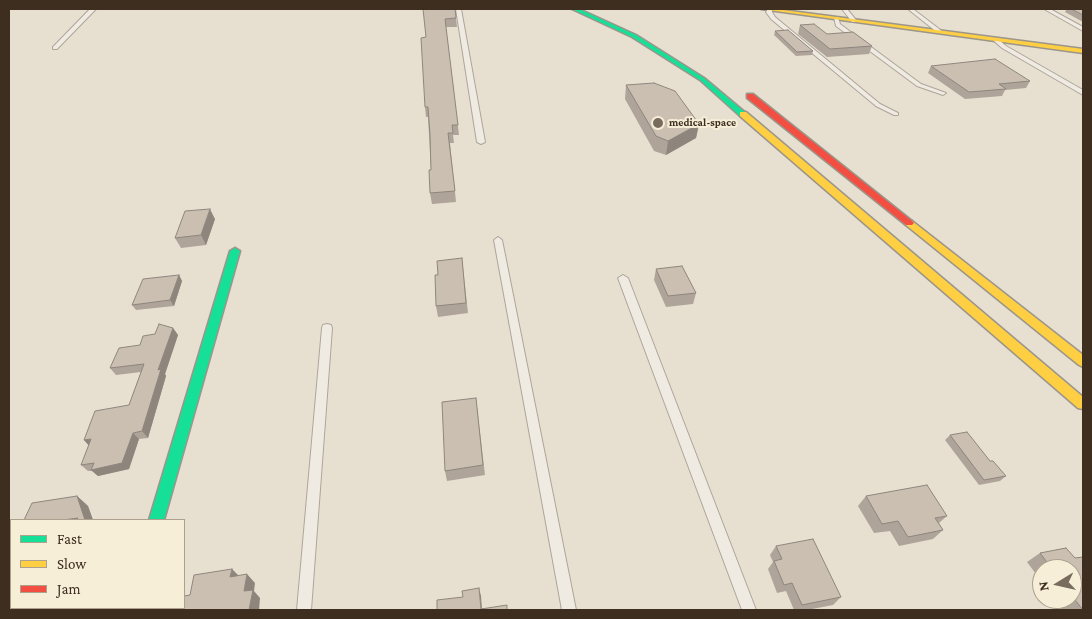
<!DOCTYPE html>
<html>
<head>
<meta charset="utf-8">
<style>
  body { margin:0 }
  #map { position:relative; width:1092px; height:619px; overflow:hidden; background:#e7e0d1; font-family:"Crimson Pro",serif }
  canvas { display:block }
  .frame { position:absolute; inset:0; border:10px solid #3d2e20; pointer-events:none }
  .legend { position:absolute; left:10px; top:519px; width:175px; height:90px; box-sizing:border-box; background:#f7eed8; border:1px solid #ada18e; margin:0; padding:6px 9px; list-style:none; font-size:15px; color:#3d2e20 }
  .legend li { display:flex; align-items:center; gap:10px; height:25px }
  .legend b { width:25px; border:1px solid #ada18e }
  .north { position:absolute; left:1032px; top:559px; width:50px; height:50px; box-sizing:border-box; background:#f7eed8; border:1px solid #ada18e; border-radius:50%; rotate:261deg; font-size:14px; font-weight:700; line-height:20px; text-align:center; color:#3d2e20 }
  .north::after { content:''; display:block; margin:auto; width:18px; height:22px; background:#786c5e; clip-path:polygon(50% 0,100% 100%,50% 72%,0 100%) }
</style>
</head>
<body>
<div id="map">
<canvas width="1092" height="619"></canvas>
<div class="frame"></div>
<ul class="legend">
<li><b style="height:6px;background:#16e098"></b>Fast</li>
<li><b style="height:6px;background:#ffcf43"></b>Slow</li>
<li><b style="height:6px;background:#f24e42"></b>Jam</li>
</ul>
<div class="north">N</div>
</div>
<script>
const ctx = document.querySelector('canvas').getContext('2d');
ctx.lineJoin = 'round';
const poly = rows => new Path2D(rows.map(r => 'M' + r).join(''));
function strokePath(path, color, width, dash) { ctx.strokeStyle = color; ctx.lineWidth = width; ctx.lineCap = dash ? 'butt' : 'round'; ctx.setLineDash(dash || []); ctx.stroke(path); }
function fill(path, color) { ctx.fillStyle = color; ctx.fill(path, 'evenodd'); }
function label(font, color, halo, rows, align = 'center') {
  ctx.font = font + ' "Crimson Pro",serif'; ctx.lineWidth = 4; ctx.setLineDash([]); ctx.textBaseline = 'middle'; ctx.strokeStyle = halo; ctx.fillStyle = color; for (const [text, x, y, turn = 0] of rows) {
    ctx.save(); ctx.translate(x, y); ctx.rotate((+turn || 0) * Math.PI / 180); ctx.textAlign = isNaN(turn) ? turn : align; if (halo) ctx.strokeText(text, 0, 0); ctx.fillText(text, 0, 0); ctx.restore();
  }
}
const lane = poly([
  [90,9,96,9,57,49,53,49,53,47,90,9],
  [456,9,461,9,485,142,481,144,477,142,456,9],
  [768,9,772,9,772,12,775,17,880,104,898,113,898,115,894,115,876,106,771,19,766,12,768,9],
  [842,9,847,9,856,20,856,22,852,22,842,9],
  [908,9,913,9,943,32,938,33,908,9],
  [1044,9,1050,9,1083,27,1083,31,1044,9],
  [834,17,838,17,840,24,921,84,946,93,943,95,917,86,836,26,834,17],
  [994,39,998,39,1006,46,1083,90,1083,95,1002,48,994,41,994,39],
  [498,237,502,240,576,610,562,610,494,240,498,237],
  [623,275,628,278,756,610,742,610,618,278,623,275],
  [327,324,331,325,332,328,311,610,297,610,322,328,323,325,327,324]
]);
const street = poly([
  [116,608,144,608,144,610,116,610,116,608]
]);
const fast = poly([
  [572,9,579,9,636,35,704,78,747,114,740,116,700,80,632,37,572,9],
  [235,248,240,251,164,520,149,520,230,251,235,248]
]);
const slow = poly([
  [761,9,775,9,1083,49,1083,53,761,9],
  [740,112,746,112,1083,397,1083,409,1078,408,740,116,740,112],
  [909,220,912,221,1083,355,1083,367,1079,365,906,225,904,223,906,221,909,220]
]);
const jam = poly([
  [747,94,753,94,912,221,914,223,912,225,906,225,747,98,747,94]
]);
strokePath(lane, '#ada599', 2);
strokePath(street, '#ada599', 2);
strokePath(fast, '#9c958a', 3);
strokePath(slow, '#9c958a', 3);
strokePath(jam, '#9c958a', 3);
fill(lane, '#efebe3');
fill(street, '#efebe3');
fill(fast, '#16e098');
fill(slow, '#ffcf43');
fill(jam, '#f24e42');
fill(poly([
  [455,9,457,27,446,27,459,135,453,135,454,143,450,143,456,202,432,204,430,193,431,170,428,117,426,117,425,107,426,37],
  [1063,9,1083,9,1083,22,1065,12,1066,10],
  [800,25,827,34,872,46,869,54,827,57,798,34],
  [775,31,813,51,812,55,796,56,774,35],
  [931,66,1030,81,1026,88,1005,90,1002,96,965,99,928,73],
  [626,85,699,124,696,138,666,155,654,151,625,99],
  [215,219,206,245,181,248,175,238],
  [462,258,468,313,438,317,436,306,438,275],
  [656,269,696,293,693,304,666,307,654,280],
  [179,275,182,281,174,306,136,310,132,305],
  [173,328,178,335,165,374,166,376,148,438,139,439,129,469,98,476,92,471,88,471,81,465,89,445,84,440,129,405,141,372,116,375,110,368,140,345],
  [476,398,485,475,447,481,445,471],
  [950,435,990,461,1006,476,1000,481,979,485,945,440],
  [77,496,88,506,93,520,24,520],
  [866,496,947,516,939,523,943,530,933,539,899,546,890,531,874,533,858,506],
  [776,546,841,597,833,605,807,610,794,610,786,591,777,593,768,569,773,562,770,555],
  [1066,548,1075,558,1083,557,1083,610,1062,610,1054,599,1072,599,1072,569,1042,569,1042,582,1027,562,1040,553]
]), '#afa499');
fill(poly([
  [699,124,696,138,666,155,668,141],
  [210,209,215,219,206,245,201,235],
  [179,275,182,281,174,306,170,300],
  [173,328,178,335,165,374,166,376,148,438,142,431,158,370],
  [133,433,139,439,129,469,98,476,91,470],
  [91,439,90,447,84,440],
  [77,496,88,506,93,520,85,520],
  [232,569,240,577,230,577],
  [247,574,255,583,254,591,260,598,259,610,249,610,244,591],
  [479,588,481,596,482,610,481,610]
]), '#8e867d');
const building = poly([
  [423,9,455,9,456,18,445,19,458,125,452,125,453,133,448,133,455,191,430,193,429,170,431,170,430,135,428,107,425,107,421,38,426,37,423,9],
  [1071,9,1083,9,1083,15,1071,9],
  [814,24,827,34,853,32,872,46,830,49,800,25,814,24],
  [788,30,813,51,797,52,775,31,788,30],
  [995,59,1030,81,999,84,1006,89,969,92,931,66,995,59],
  [654,83,675,91,699,124,668,141,656,136,626,85,654,83],
  [210,209,201,235,175,238,185,211,210,209],
  [462,258,466,303,436,306,435,275,438,275,437,261,462,258],
  [682,266,696,293,668,296,656,269,682,266],
  [179,275,170,300,132,305,143,279,179,275],
  [159,324,173,328,158,370,161,369,142,431,133,433,122,463,91,470,94,463,81,465,91,439,84,440,95,411,129,405,144,364,110,368,119,348,140,345,143,336,155,334,159,324],
  [476,398,483,465,445,471,442,402,476,398],
  [967,432,990,461,993,461,1006,476,984,480,950,435,967,432],
  [927,485,947,516,935,518,943,530,908,537,898,521,882,524,866,496,927,485],
  [77,496,85,520,76,520,78,518,63,520,24,520,32,503,77,496],
  [813,539,841,597,802,605,792,583,784,585,774,561,782,559,776,546,813,539],
  [1066,548,1075,558,1083,557,1083,610,1072,596,1072,569,1052,569,1040,553,1066,548],
  [232,569,230,577,247,574,244,591,253,590,249,610,158,610,157,608,184,608,184,596,190,595,194,575,232,569],
  [479,588,481,609,507,605,507,610,437,610,437,600,463,597,462,591,479,588]
]);
fill(building, '#cbbfb2');
strokePath(building, '#8e867d', 1);
for (const [x, y, r, color] of [
  [658,123,6,"#786c5e"]
]) { const dot = new Path2D(); dot.arc(x, y, r, 0, 2 * Math.PI); ctx.fillStyle = color; ctx.fill(dot); strokePath(dot, '#f7eed8', 2); }
label('bold 11px', '#3d2e20', '#f7eed8', [
  ["medical-space",669,123]
], 'left');
</script>
</body>
</html>
